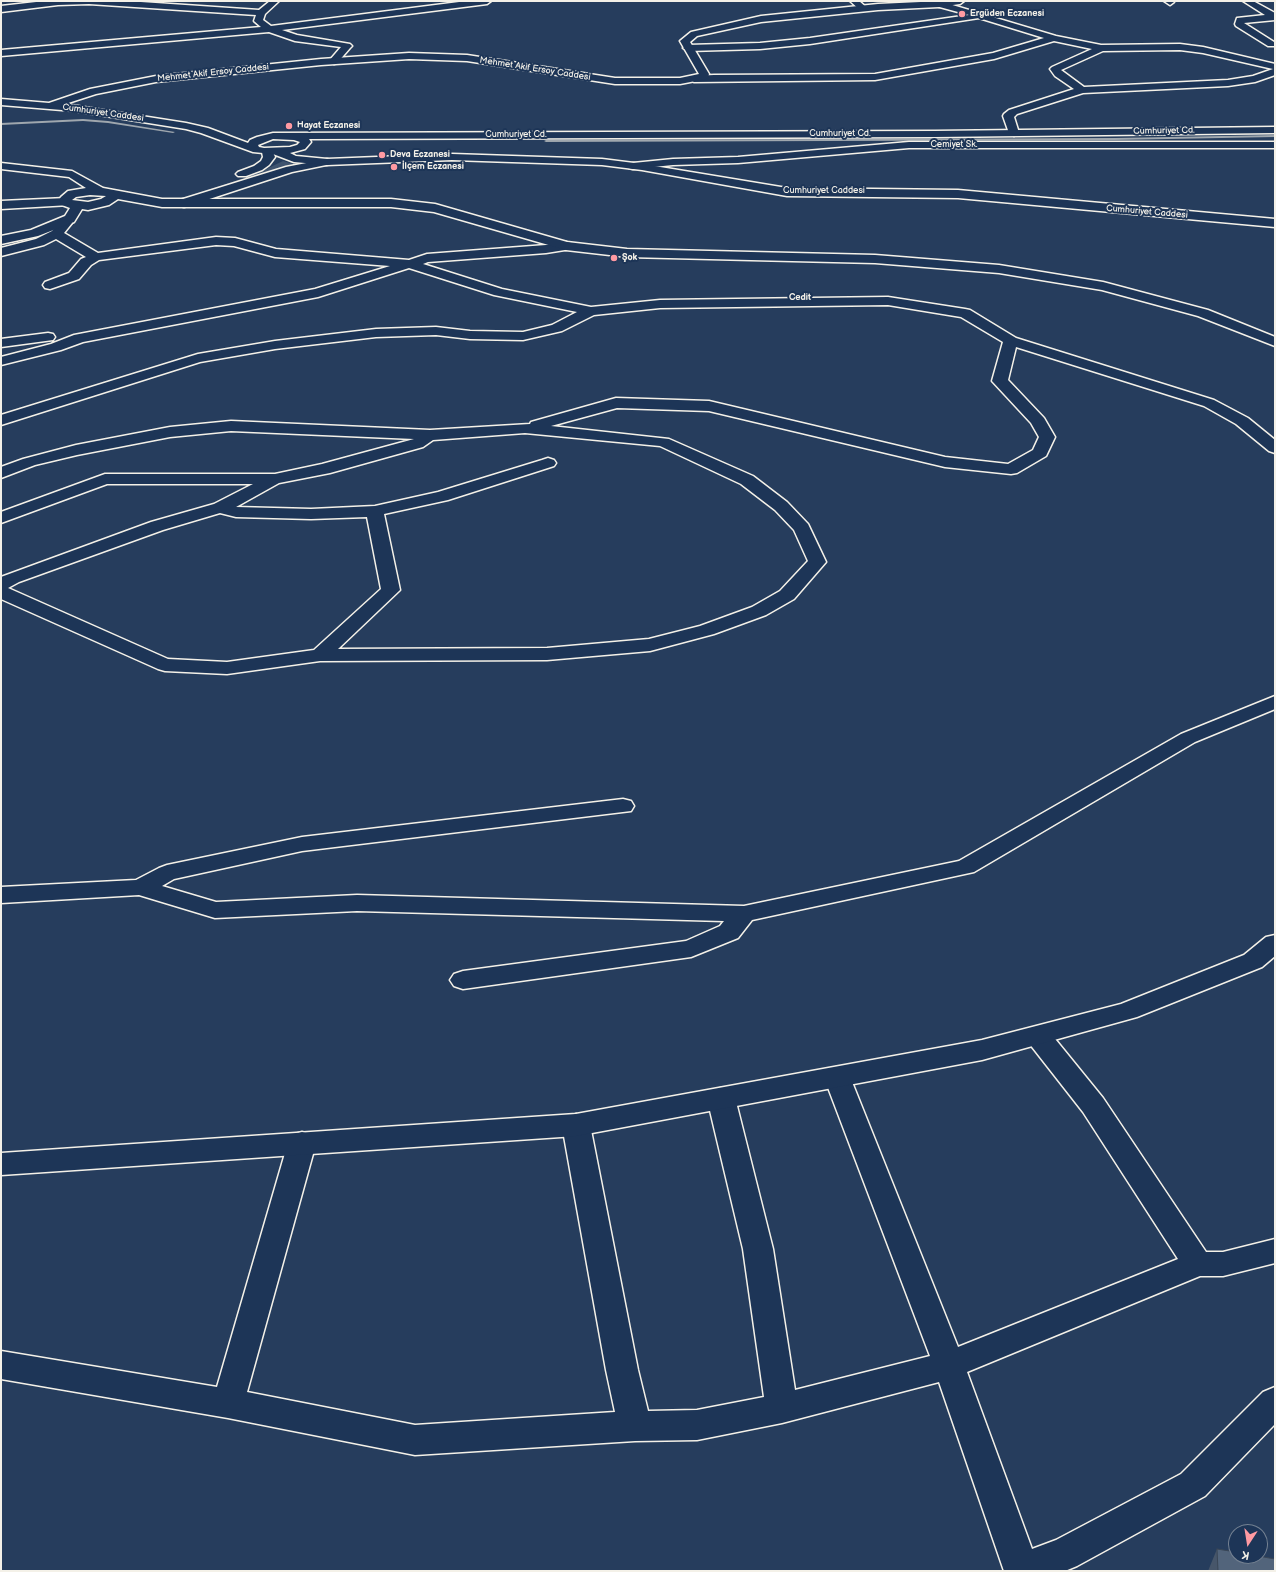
<!DOCTYPE html>
<html>
<head>
<meta charset="utf-8">
<style>
  body { margin:0 }
  #map { position:relative; width:1276px; height:1572px; overflow:hidden; background:#263d5d; font-family:"Balsamiq Sans",sans-serif }
  canvas { display:block }
  .frame { position:absolute; inset:0; border:2px solid #f4f1e8; pointer-events:none }
  .north { position:absolute; left:1228px; top:1524px; width:40px; height:40px; box-sizing:border-box; background:#1d3557; border:1px solid #738091; border-radius:50%; rotate:192deg; font-size:11px; font-weight:700; line-height:16px; text-align:center; color:#f4f1e8 }
  .north::after { content:''; display:block; margin:auto; width:14px; height:18px; background:#ff9aa2; clip-path:polygon(50% 0,100% 100%,50% 72%,0 100%) }
</style>
</head>
<body>
<div id="map">
<canvas width="1276" height="1572"></canvas>
<div class="frame"></div>
<div class="north">K</div>
</div>
<script>
const ctx = document.querySelector('canvas').getContext('2d');
ctx.lineJoin = 'round';
function fill(path, color) { ctx.fillStyle = color; ctx.fill(path, 'evenodd'); }
const poly = rows => new Path2D(rows.map(r => 'M' + r).join(''));
function strokePath(path, color, width, dash) { ctx.strokeStyle = color; ctx.lineWidth = width; ctx.lineCap = dash ? 'butt' : 'round'; ctx.setLineDash(dash || []); ctx.stroke(path); }
function label(font, color, halo, rows, align = 'center') {
  ctx.font = font + ' "Balsamiq Sans",sans-serif'; ctx.lineWidth = 4; ctx.setLineDash([]); ctx.textBaseline = 'middle'; ctx.strokeStyle = halo; ctx.fillStyle = color; for (const [text, x, y, turn = 0] of rows) {
    ctx.save(); ctx.translate(x, y); ctx.rotate((+turn || 0) * Math.PI / 180); ctx.textAlign = isNaN(turn) ? turn : align; if (halo) ctx.strokeText(text, 0, 0); ctx.fillText(text, 0, 0); ctx.restore();
  }
}
fill(poly([
  [283,161,293,164,187,199,183,199,258,173]
]), '#40546f');
fill(poly([
  [83,119,108,121,175,132,173,133,108,123,83,121,1,125,1,123,83,119],
  [1275,135,1275,137,1115,140,546,142,544,141,546,140,1115,138,1275,135]
]), '#9fa7ae');
const street = poly([
  [45,1,126,1,259,10,270,1,279,1,265,14,263,20,271,26,467,1,491,1,487,4,282,30,297,35,350,44,352,46,350,48,337,63,334,64,329,61,341,47,295,41,269,32,1,56,1,50,261,27,254,21,256,15,89,4,58,5,1,12,1,6,45,1],
  [850,1,859,1,867,8,863,11,860,10,850,1],
  [939,1,1056,36,1101,45,1180,44,1203,47,1275,64,1275,75,1255,82,1228,86,1083,93,1017,114,1014,117,1019,133,1014,136,1009,133,1003,116,1004,114,1009,110,1074,89,1055,76,1050,69,1052,67,1092,49,1054,41,994,59,875,80,694,82,689,79,694,76,714,75,875,74,993,53,1044,38,979,18,810,44,760,49,688,51,683,48,688,45,760,43,810,38,969,15,936,6,935,4,936,2,939,1],
  [1180,50,1203,53,1273,69,1253,76,1228,80,1084,87,1061,70,1103,51,1180,50],
  [1164,1,1174,1,1174,2,1170,5,1164,1],
  [1243,1,1253,1,1275,13,1275,20,1244,23,1274,42,1274,46,1268,46,1236,26,1235,24,1237,18,1265,15,1243,1],
  [909,142,1275,142,1275,148,909,148,738,163,673,165,633,169,629,168,627,166,629,164,633,163,673,159,738,157,909,142],
  [268,149,272,150,275,157,269,165,262,170,246,176,238,176,236,174,238,172,254,166,261,161,263,157,262,152,268,149],
  [327,159,331,160,333,162,331,164,292,172,188,206,184,207,180,206,178,203,180,200,286,167,327,159],
  [66,198,70,199,72,202,70,205,1,209,1,201,66,198],
  [66,219,70,220,72,223,64,233,98,253,216,237,235,238,276,249,409,260,427,254,546,245,566,242,571,243,572,246,571,249,546,253,428,262,423,264,502,289,591,307,660,300,888,297,965,309,970,310,1016,338,1214,400,1248,418,1275,440,1275,453,1269,451,1236,424,1204,406,1016,347,1008,380,1044,418,1055,437,1046,456,1017,473,1011,474,945,467,709,411,617,408,551,426,669,439,753,476,787,502,808,524,826,562,794,599,766,615,714,634,650,651,547,660,320,661,227,674,165,671,158,669,1,599,1,577,151,522,214,504,253,484,107,484,1,523,1,512,105,474,275,474,322,464,414,439,231,431,170,437,77,455,35,465,1,478,1,467,23,459,76,445,170,427,231,421,430,430,530,424,531,422,616,398,709,401,945,457,1008,464,1033,450,1039,437,1031,423,992,381,1003,342,961,317,888,305,660,308,594,315,562,331,523,340,470,339,436,335,376,337,275,349,200,362,1,425,1,415,198,354,275,341,376,329,436,327,470,331,523,332,552,325,577,312,494,295,409,268,318,297,83,342,61,350,1,365,1,357,51,344,74,335,315,289,390,266,275,257,234,246,216,245,99,260,91,265,79,279,50,289,45,288,43,285,45,282,69,273,81,259,86,257,56,239,44,245,1,256,1,248,36,239,52,231,62,220,66,219],
  [525,433,660,446,741,484,775,510,794,530,808,561,780,591,752,607,700,626,649,639,547,648,338,649,400,590,384,514,448,500,554,466,556,463,554,460,548,458,542,460,438,492,375,506,311,509,236,507,279,483,330,473,423,447,433,440,525,433],
  [220,513,236,517,311,519,367,517,381,589,314,650,227,662,168,659,8,588,19,582,163,530,220,513],
  [48,333,53,334,55,337,53,340,1,347,1,339,48,333],
  [1275,696,1275,709,1195,742,974,872,752,920,738,938,691,957,463,989,454,986,450,980,454,974,463,971,686,941,720,926,724,921,357,911,215,918,139,895,1,903,1,887,136,880,159,868,167,865,302,837,623,799,631,801,634,806,631,811,302,851,174,879,162,886,216,902,357,895,744,906,959,861,1181,734,1275,696],
  [1038,1027,1047,1029,1103,1098,1206,1252,1223,1252,1275,1239,1275,1263,1223,1276,1200,1276,967,1372,1032,1549,1056,1540,1181,1474,1263,1392,1275,1387,1275,1424,1205,1496,1077,1566,1065,1571,1004,1571,939,1382,782,1423,697,1440,635,1441,415,1455,228,1418,1,1379,1,1351,217,1387,288,1143,292,1135,302,1132,312,1135,316,1143,247,1392,415,1425,615,1412,606,1370,562,1125,566,1118,576,1114,586,1118,590,1125,638,1370,648,1411,697,1410,764,1397,743,1249,707,1098,711,1091,721,1088,731,1091,735,1098,773,1249,795,1390,930,1356,824,1077,827,1070,837,1067,847,1070,850,1077,958,1347,1178,1259,1083,1112,1029,1043,1025,1036,1029,1029,1038,1027]
]);
const secondary = poly([
  [942,1,964,1,960,4,939,7,878,10,761,22,697,36,690,42,709,74,708,77,706,79,680,84,615,84,467,61,409,59,321,65,156,82,96,94,65,104,186,123,208,128,248,143,250,140,257,137,273,133,935,131,1275,127,1275,133,935,137,309,139,311,142,305,149,290,153,296,156,327,159,452,154,602,159,642,164,787,188,958,190,1275,219,1275,227,958,198,787,196,642,170,602,165,452,160,327,165,294,162,273,154,253,152,201,133,186,129,74,111,1,105,1,99,49,103,90,89,156,76,321,59,409,53,467,55,615,78,680,78,699,74,680,41,691,32,761,16,878,4,942,1],
  [273,139,294,140,300,142,297,145,290,147,264,148,259,147,258,145,273,139],
  [1,163,72,171,103,188,162,199,391,199,435,204,567,242,627,249,875,255,999,265,1103,282,1208,310,1275,337,1275,346,1198,316,1102,290,999,273,875,263,627,257,566,250,434,212,391,207,162,207,118,199,109,205,88,210,82,209,74,222,38,236,1,244,1,236,31,230,65,216,70,208,62,205,59,200,61,197,68,191,86,188,69,177,1,169,1,163],
  [90,195,106,196,101,199,88,202,72,200,76,197,90,195],
  [1275,935,1275,956,1262,967,1137,1017,982,1060,576,1136,1,1175,1,1153,576,1114,982,1040,1121,1004,1244,955,1266,937,1275,935]
]);
strokePath(street, '#f4f1e8', 3);
strokePath(secondary, '#f4f1e8', 3);
fill(street, '#1d3557');
fill(secondary, '#1d3557');
fill(poly([
  [1217,1549,1275,1571,1208,1571]
]), '#47566a');
const building = poly([
  [1217,1549,1236,1552,1236,1556,1258,1556,1275,1559,1275,1571,1218,1571,1217,1549]
]);
fill(building, '#52647b');
strokePath(building, '#394656', 1);
for (const [x, y, r, color] of [
  [962,14,4,"#ff9aa2"],
  [289,126,4,"#ff9aa2"],
  [382,155,4,"#ff9aa2"],
  [394,167,4,"#ff9aa2"],
  [614,258,4,"#ff9aa2"]
]) { const dot = new Path2D(); dot.arc(x, y, r, 0, 2 * Math.PI); ctx.fillStyle = color; ctx.fill(dot); strokePath(dot, '#1d3557', 1.5); }
label('bold 9px', '#f4f1e8', '#1d3557', [
  ["Ergüden Eczanesi",970,14],
  ["Hayat Eczanesi",297,126],
  ["Deva Eczanesi",390,155],
  ["İlçem Eczanesi",402,167],
  ["Şok",622,258]
], 'left');
label('9px', '#f4f1e8', '#1d3557', [
  ["Mehmet Akif Ersoy Caddesi",535,69,9],
  ["Mehmet Akif Ersoy Caddesi",213,73,-6],
  ["Cumhuriyet Caddesi",103,113,8],
  ["Cumhuriyet Cd.",1164,131,-1],
  ["Cumhuriyet Cd.",840,134],
  ["Cumhuriyet Cd.",516,135],
  ["Cemiyet Sk.",954,145],
  ["Cumhuriyet Caddesi",824,191],
  ["Cumhuriyet Caddesi",1147,212,5]
]);
label('bold 9px', '#f4f1e8', '#1d3557', [
  ["Cedit",800,298]
]);
</script>
</body>
</html>
